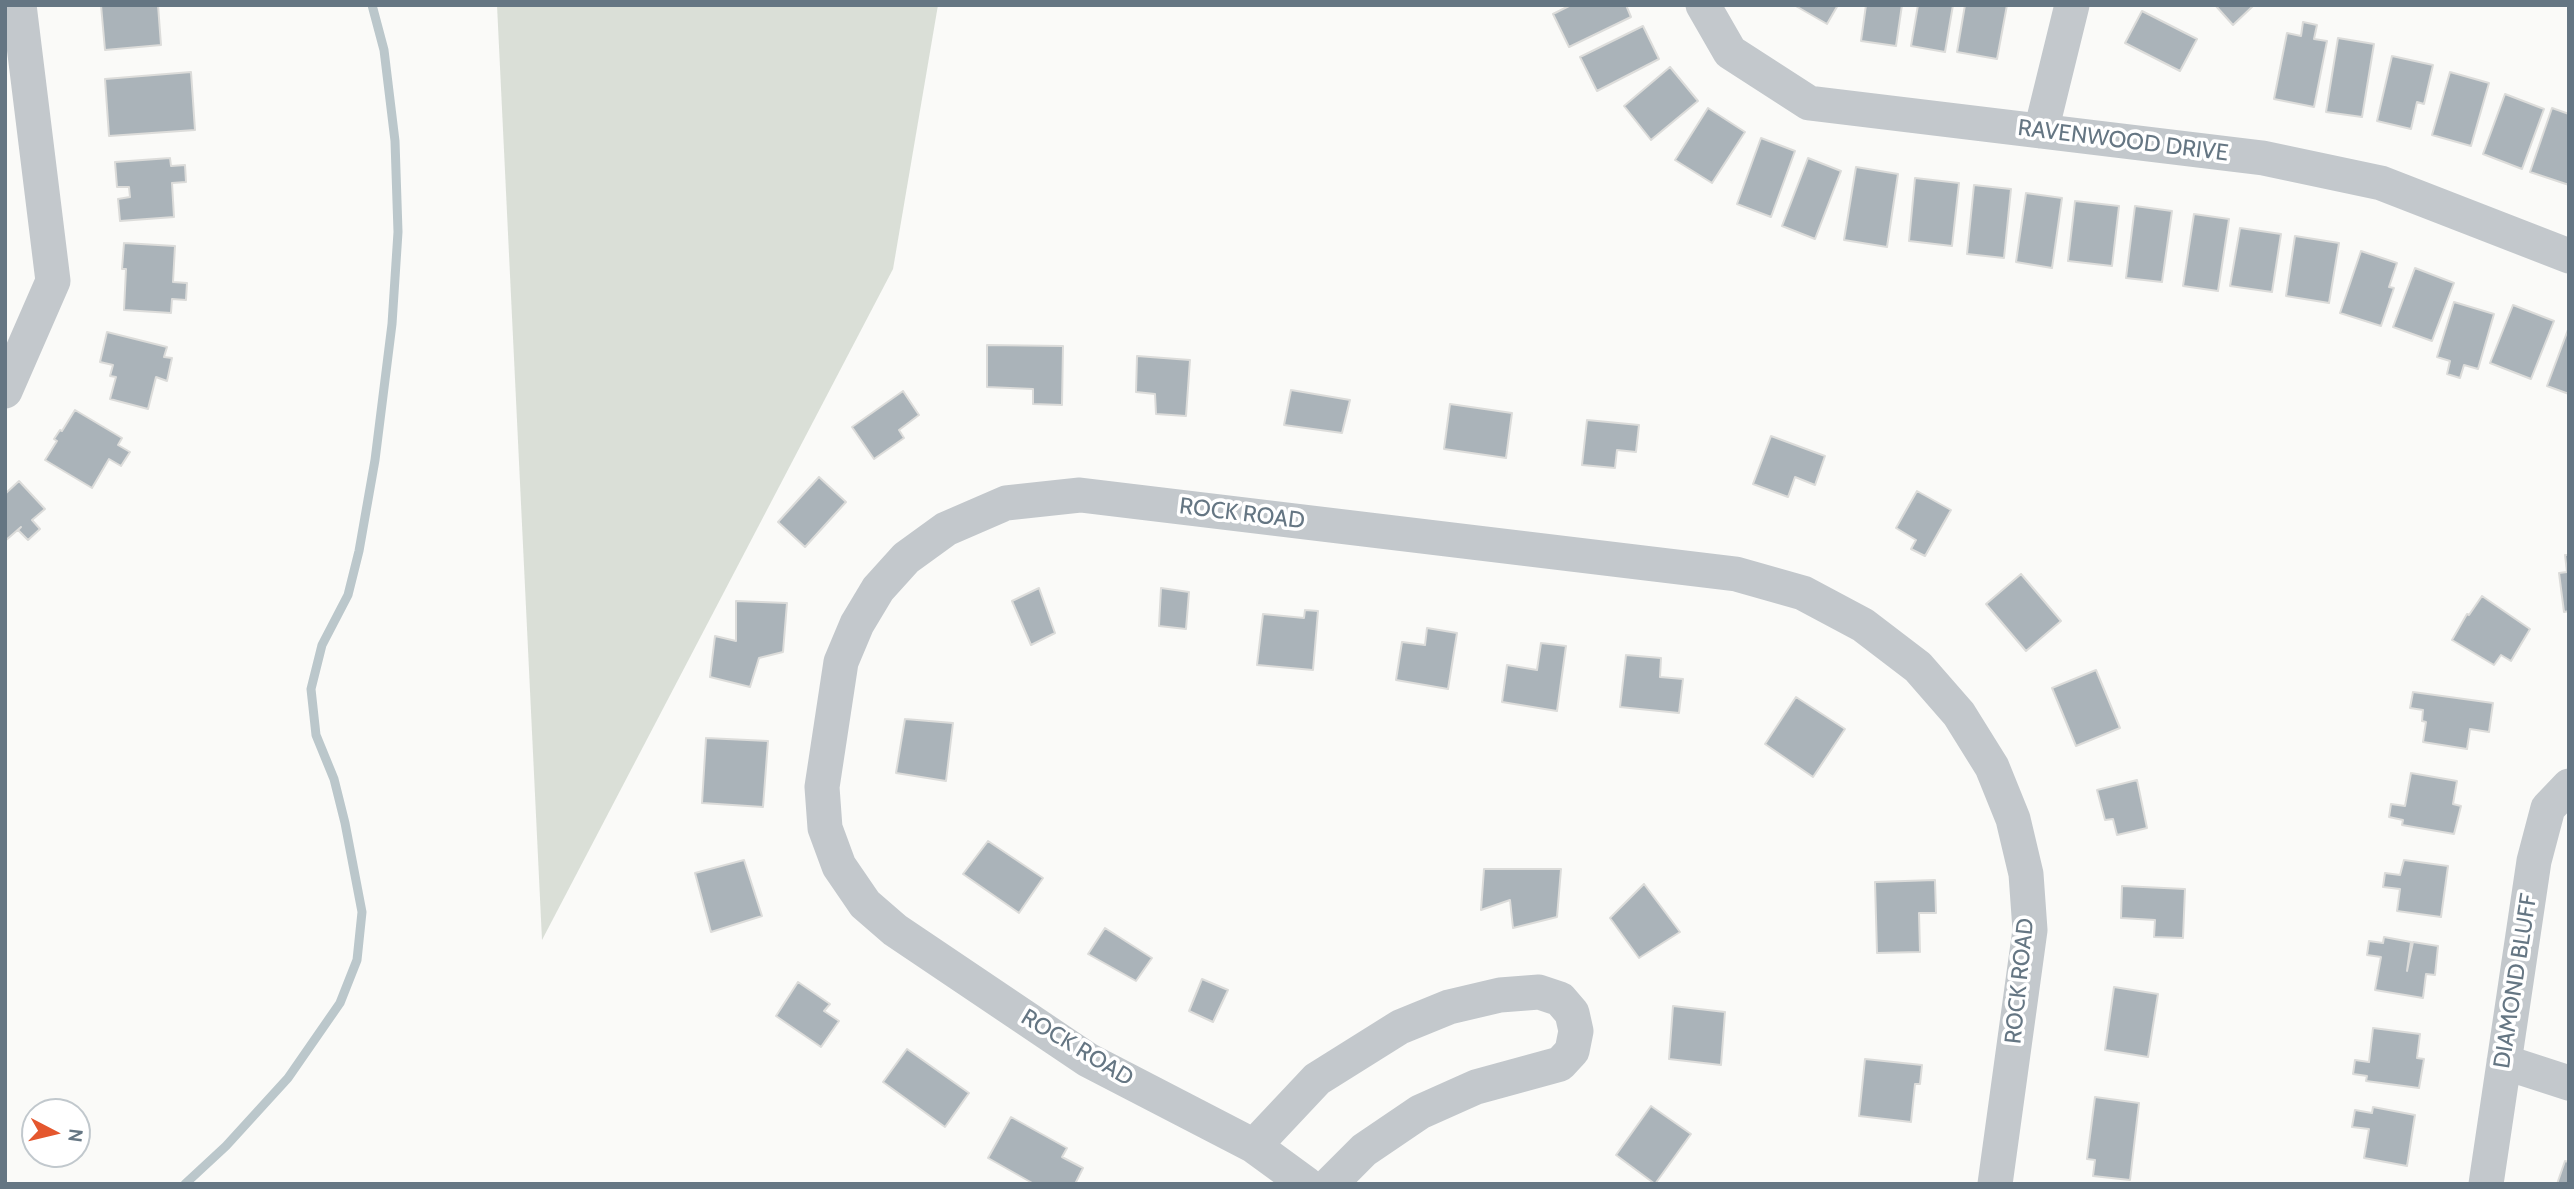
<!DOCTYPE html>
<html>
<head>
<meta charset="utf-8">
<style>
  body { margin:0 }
  #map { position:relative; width:2574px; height:1189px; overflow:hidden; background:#fafaf8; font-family:Cabin,sans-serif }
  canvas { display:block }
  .frame { position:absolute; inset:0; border:7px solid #657683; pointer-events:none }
  .north { position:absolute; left:21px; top:1098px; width:70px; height:70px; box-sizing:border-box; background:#fff; border:2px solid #c1c8cd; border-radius:50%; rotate:97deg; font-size:19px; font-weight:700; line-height:28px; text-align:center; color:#657683 }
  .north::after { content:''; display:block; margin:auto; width:24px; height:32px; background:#e4572e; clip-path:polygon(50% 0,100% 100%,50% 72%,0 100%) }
</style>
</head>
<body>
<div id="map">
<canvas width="2574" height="1189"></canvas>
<div class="frame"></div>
<div class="north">N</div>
</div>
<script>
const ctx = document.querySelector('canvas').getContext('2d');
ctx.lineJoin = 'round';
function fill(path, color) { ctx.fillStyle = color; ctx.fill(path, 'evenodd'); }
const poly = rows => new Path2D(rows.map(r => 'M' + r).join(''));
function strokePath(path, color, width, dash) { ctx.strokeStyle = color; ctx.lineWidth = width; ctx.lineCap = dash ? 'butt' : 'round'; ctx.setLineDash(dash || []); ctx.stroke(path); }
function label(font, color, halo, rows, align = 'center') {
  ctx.font = font + ' Cabin,sans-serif'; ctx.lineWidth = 7; ctx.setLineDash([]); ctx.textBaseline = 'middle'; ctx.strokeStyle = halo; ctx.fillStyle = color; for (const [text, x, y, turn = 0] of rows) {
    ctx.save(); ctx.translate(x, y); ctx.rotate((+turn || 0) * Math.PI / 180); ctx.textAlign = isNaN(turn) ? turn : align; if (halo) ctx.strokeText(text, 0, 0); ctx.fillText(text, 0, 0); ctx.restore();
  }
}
fill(poly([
  [497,5,938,5,893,269,542,940]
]), '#dadfd7');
strokePath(poly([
  [185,1184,226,1146,288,1078,340,1003,357,960,362,912,345,823,334,779,316,735,311,689,322,645,348,595,359,551,375,460,392,324,398,232,395,141,384,50,372,5]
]), '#bbc7cb', 9);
const building = poly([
  [101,5,158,5,161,45,105,50,101,5],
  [1571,5,1626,5,1631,17,1569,47,1553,14,1571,5],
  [1794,5,1838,5,1827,24,1794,5],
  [1866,5,1902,5,1896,46,1861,41,1866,5],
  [1918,5,1953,5,1945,52,1911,46,1918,5],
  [1965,5,2007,5,1997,59,1957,52,1965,5],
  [2215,5,2254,5,2233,25,2215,5],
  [2142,11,2197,39,2180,71,2125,43,2142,11],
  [2303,22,2317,25,2314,39,2327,41,2314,107,2274,99,2287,33,2301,36,2303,22],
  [1643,26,1659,59,1597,91,1580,57,1643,26],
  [2338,38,2374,44,2362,117,2326,112,2338,38],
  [2392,56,2433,65,2424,104,2417,102,2411,129,2377,121,2392,56],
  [1670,67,1698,101,1651,140,1624,106,1670,67],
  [191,72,195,130,109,136,105,79,191,72],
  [2450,72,2489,83,2471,146,2432,135,2450,72],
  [2505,94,2544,109,2522,169,2483,154,2505,94],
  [1708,108,1745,132,1712,183,1675,160,1708,108],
  [2552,108,2569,114,2569,185,2530,172,2552,108],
  [1761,138,1795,151,1771,217,1737,204,1761,138],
  [170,158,171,166,185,165,186,182,172,183,174,217,120,221,118,199,130,197,129,187,117,187,115,162,170,158],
  [1808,158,1841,171,1815,239,1782,226,1808,158],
  [1856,167,1898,174,1887,247,1844,240,1856,167],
  [1915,178,1959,183,1952,246,1909,241,1915,178],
  [1974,185,2011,189,2004,258,1967,254,1974,185],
  [2026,193,2062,198,2052,268,2016,262,2026,193],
  [2075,201,2119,206,2112,266,2068,261,2075,201],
  [2135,206,2172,211,2162,282,2126,278,2135,206],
  [2194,214,2229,219,2218,291,2183,286,2194,214],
  [2240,228,2281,234,2272,292,2230,286,2240,228],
  [2295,236,2339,243,2329,303,2286,296,2295,236],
  [124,243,175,246,173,282,187,283,186,300,172,299,171,313,124,310,126,269,122,269,124,243],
  [2361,251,2397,263,2389,287,2394,288,2381,326,2340,313,2361,251],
  [2415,268,2454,283,2432,341,2393,327,2415,268],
  [2454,302,2494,314,2478,369,2464,365,2460,378,2447,374,2450,361,2437,357,2454,302],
  [2513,305,2554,321,2531,379,2490,363,2513,305],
  [2569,327,2569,394,2547,386,2569,327],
  [107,332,167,347,164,357,172,358,167,381,156,377,148,409,110,399,116,377,110,376,113,365,100,362,107,332],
  [987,345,1063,346,1062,405,1033,404,1033,389,987,387,987,345],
  [1137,356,1190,360,1186,416,1156,414,1155,394,1136,392,1137,356],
  [1291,390,1350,400,1342,433,1284,425,1291,390],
  [903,391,919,415,899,430,904,438,874,459,852,427,903,391],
  [1450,404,1512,413,1506,458,1444,449,1450,404],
  [75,410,122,438,118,445,130,452,121,466,109,459,92,488,45,460,57,441,54,439,60,430,62,431,75,410],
  [1587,420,1639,425,1636,452,1617,450,1615,468,1582,465,1587,420],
  [1771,436,1825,456,1815,485,1795,477,1788,497,1753,484,1771,436],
  [819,477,846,502,805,547,778,522,819,477],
  [19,481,45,509,32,520,40,529,28,540,18,530,21,527,5,541,5,494,19,481],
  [1917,491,1951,510,1925,556,1911,549,1916,540,1896,528,1917,491],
  [2565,555,2569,555,2569,611,2564,612,2559,573,2567,572,2565,555],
  [2021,574,2061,621,2026,651,1986,604,2021,574],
  [1039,588,1055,633,1031,645,1012,601,1039,588],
  [1161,588,1189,592,1186,629,1159,626,1161,588],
  [2482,596,2530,629,2511,661,2501,655,2494,665,2452,640,2467,614,2469,615,2482,596],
  [736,601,787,603,783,652,759,658,750,687,710,677,715,636,736,641,736,601],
  [1305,610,1318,611,1313,670,1257,665,1263,614,1304,618,1305,610],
  [1427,628,1457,633,1448,689,1396,680,1402,642,1425,645,1427,628],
  [1541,643,1566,646,1557,711,1502,702,1507,665,1537,670,1541,643],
  [1626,655,1661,658,1660,677,1683,679,1679,713,1620,707,1626,655],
  [2096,670,2120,728,2076,746,2052,688,2096,670],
  [2413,692,2493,703,2489,732,2470,729,2467,749,2423,742,2426,722,2422,721,2423,710,2410,708,2413,692],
  [1796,697,1845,729,1813,777,1765,744,1796,697],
  [905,719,953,723,946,781,896,773,905,719],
  [706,738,768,741,763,807,702,803,706,738],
  [2411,773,2457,781,2453,804,2461,806,2454,834,2402,825,2403,820,2389,817,2391,804,2405,806,2411,773],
  [2137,780,2147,828,2117,835,2113,819,2105,820,2097,790,2137,780],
  [988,841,1043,878,1019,913,963,874,988,841],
  [744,860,762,916,711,932,695,873,744,860],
  [2404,860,2448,866,2441,917,2397,911,2400,889,2383,887,2385,873,2400,875,2404,860],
  [1484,869,1561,869,1557,917,1513,928,1510,900,1481,910,1484,869],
  [1935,880,1936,913,1919,913,1920,952,1877,953,1875,882,1935,880],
  [1644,884,1680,932,1639,958,1610,918,1644,884],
  [2122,886,2185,889,2183,938,2154,937,2155,920,2121,918,2122,886],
  [1105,928,1152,958,1136,981,1088,954,1105,928],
  [2384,937,2411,942,2407,971,2413,942,2438,946,2435,975,2426,974,2423,998,2375,990,2381,957,2367,955,2369,941,2383,943,2384,937],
  [1202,979,1228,990,1213,1022,1189,1011,1202,979],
  [798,982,830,1004,824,1011,839,1021,821,1047,776,1016,798,982],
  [2114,987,2158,994,2148,1057,2105,1050,2114,987],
  [1673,1006,1725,1012,1721,1065,1669,1059,1673,1006],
  [2373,1028,2420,1034,2417,1058,2424,1059,2419,1088,2366,1081,2367,1076,2353,1074,2355,1060,2369,1062,2373,1028],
  [907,1049,969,1093,945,1127,883,1082,907,1049],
  [1865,1059,1922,1065,1920,1084,1915,1084,1911,1122,1859,1116,1865,1059],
  [2095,1097,2139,1103,2130,1180,2093,1176,2095,1160,2087,1159,2095,1097],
  [1651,1106,1691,1134,1655,1184,1616,1155,1651,1106],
  [2373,1107,2415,1115,2407,1166,2364,1158,2369,1129,2352,1127,2355,1110,2372,1113,2373,1107],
  [1011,1117,1067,1148,1062,1157,1083,1168,1075,1184,1034,1184,988,1158,1011,1117],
  [2565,1161,2569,1162,2569,1184,2557,1184,2565,1161]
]);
fill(building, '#aab3b9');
strokePath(building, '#dcdcda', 2);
strokePath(poly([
  [1703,5,1730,52,1809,103,2263,158,2381,183,2569,256],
  [2041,131,2072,5],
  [5,391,53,281,19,5],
  [2504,1062,2569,1083],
  [1254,1146,1317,1079,1400,1027,1449,1007,1500,995,1539,992,1560,999,1572,1013,1576,1031,1572,1051,1560,1064,1476,1087,1420,1112,1364,1150,1330,1184],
  [1306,1184,1254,1146,1088,1060,895,930,865,904,839,866,825,828,822,787,841,662,857,624,878,589,906,558,946,529,1006,503,1080,495,1736,574,1803,593,1863,625,1918,667,1959,714,1992,767,2013,819,2026,874,2030,930,1995,1184],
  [2486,1184,2534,861,2548,808,2569,786]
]), '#c3c8cc', 35);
label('23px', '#657683', '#fff', [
  ["RAVENWOOD DRIVE",2123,141,7],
  ["ROCK ROAD",1242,514,7],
  ["ROCK ROAD",2020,981,-84],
  ["DIAMOND BLUFF",2516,981,-81],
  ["ROCK ROAD",1077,1048,31]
]);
</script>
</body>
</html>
